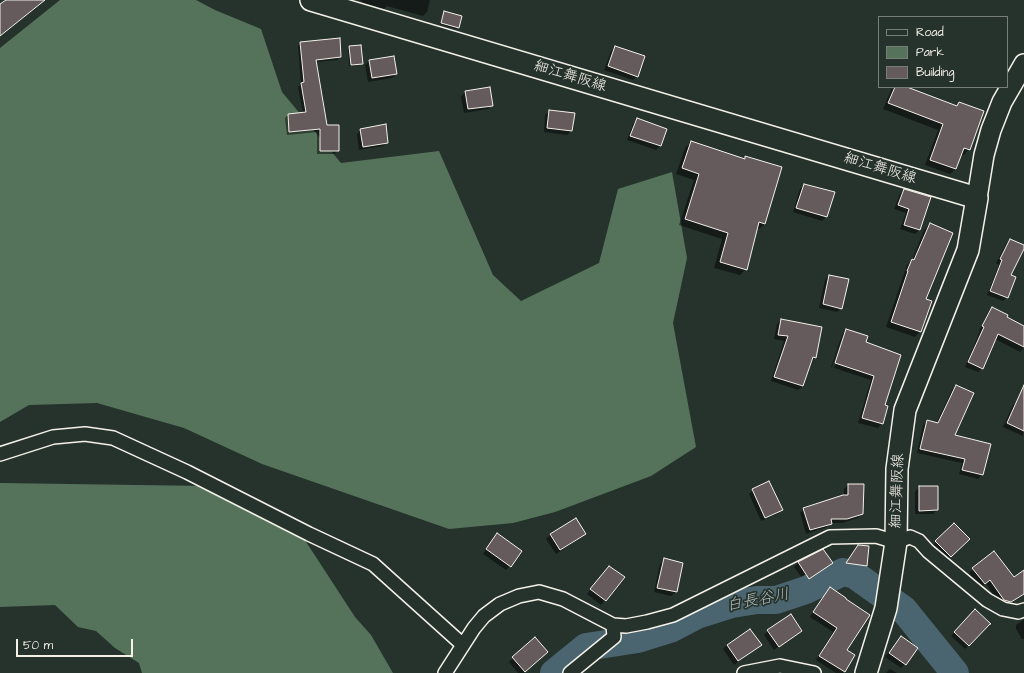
<!DOCTYPE html>
<html>
<head>
<meta charset="utf-8">
<style>
  body { margin:0 }
  #map { position:relative; width:1024px; height:673px; overflow:hidden; background:#26332d; font-family:"Architects Daughter",sans-serif }
  canvas { display:block }
  .legend { position:absolute; left:878px; top:16px; width:130px; height:72px; box-sizing:border-box; background:#26332d; border:1px solid #787f78; margin:0; padding:5px 7px; list-style:none; font-size:12px; color:#f4f1e8 }
  .legend li { display:flex; align-items:center; gap:8px; height:20px }
  .legend b { width:20px; border:1px solid #787f78 }
  .scale { position:absolute; left:16px; top:639px; width:117px; height:18px; box-sizing:border-box; border:2px solid #f4f1e8; border-top:0; padding-left:5px; font-size:12px; line-height:14px; white-space:nowrap; color:#f4f1e8; -webkit-text-stroke:3px #26332d; paint-order:stroke }
</style>
</head>
<body>
<div id="map">
<canvas width="1024" height="673"></canvas>
<ul class="legend">
<li><b style="height:5px;background:#26332d"></b>Road</li>
<li><b style="height:11px;background:#55735a"></b>Park</li>
<li><b style="height:11px;background:#655a5c"></b>Building</li>
</ul>
<div class="scale">50 m</div>
</div>
<script>
const ctx = document.querySelector('canvas').getContext('2d');
ctx.lineJoin = 'round';
function fill(path, color) { ctx.fillStyle = color; ctx.fill(path, 'evenodd'); }
const poly = rows => new Path2D(rows.map(r => 'M' + r).join(''));
function strokePath(path, color, width, dash) { ctx.strokeStyle = color; ctx.lineWidth = width; ctx.lineCap = dash ? 'butt' : 'round'; ctx.setLineDash(dash || []); ctx.stroke(path); }
function label(font, color, halo, rows, align = 'center') {
  ctx.font = font + ' "Architects Daughter","Klee One",sans-serif'; ctx.lineWidth = 3.5; ctx.setLineDash([]); ctx.textBaseline = 'middle'; ctx.strokeStyle = halo; ctx.fillStyle = color; for (const [text, x, y, turn = 0] of rows) {
    ctx.save(); ctx.translate(x, y); ctx.rotate((+turn || 0) * Math.PI / 180); ctx.textAlign = isNaN(turn) ? turn : align; if (halo) ctx.strokeText(text, 0, 0); ctx.fillText(text, 0, 0); ctx.restore();
  }
}
fill(poly([
  [60,0,196,0,215,10,261,29,282,92,341,163,439,151,493,275,521,301,599,263,618,189,672,172,687,258,673,323,696,447,651,476,555,512,513,523,449,529,262,464,184,428,97,403,29,405,0,422,0,48],
  [0,483,207,486,299,531,355,617,371,635,393,673,142,673,139,663,115,648,96,631,78,627,55,605,0,607]
]), '#55735a');
fill(poly([
  [359,0,430,0,427,12,423,16,387,6,384,9,361,2,362,1],
  [444,12,458,27,456,29,440,24,443,14],
  [301,43,340,57,337,60,315,62,326,126,338,150,334,154,317,154,317,132,287,135,285,118,288,115,303,113,298,87,301,84,298,46],
  [349,47,362,63,360,65,349,66,348,49],
  [616,47,637,76,633,80,604,70,611,51],
  [369,61,396,74,392,78,368,82,365,65],
  [894,87,904,87,956,106,959,103,969,149,964,155,961,154,956,169,950,174,925,165,938,130,883,109,891,90],
  [465,92,492,105,488,109,464,113,461,97],
  [550,111,572,130,567,135,544,132,545,115],
  [637,119,666,130,660,146,656,150,627,140,633,124],
  [361,130,387,142,383,146,359,150,357,134],
  [691,142,743,160,746,157,765,224,759,229,757,229,746,269,740,275,714,268,722,239,679,225,694,180,676,174,685,148],
  [804,185,826,217,822,221,793,212,800,189],
  [904,190,919,230,915,234,900,229,906,213,894,209,900,194],
  [930,225,920,331,915,337,886,327,907,265,912,260,924,230],
  [1010,240,1010,275,1007,297,1003,301,987,295,999,265,996,263,1006,244],
  [829,276,841,308,837,312,819,308,825,280],
  [992,308,1006,317,1024,327,1024,348,1020,352,995,339,982,368,978,372,965,367,980,331,979,331,988,313],
  [781,320,815,357,811,361,803,386,798,390,771,381,784,341,774,339,777,324],
  [846,330,864,343,884,406,882,423,878,428,858,423,871,380,831,367,842,335],
  [844,334,846,334,834,368,832,367],
  [956,386,954,436,982,475,978,479,959,474,962,463,917,453,923,425,927,421,936,424,952,390],
  [1018,401,1024,403,1023,436,1003,427,1013,405],
  [848,485,863,485,862,514,858,518,842,523,832,523,827,527,806,534,800,513,804,509,844,496,844,489],
  [919,487,937,510,933,514,915,514,915,492],
  [753,490,781,510,777,514,761,521,749,494],
  [575,519,585,534,580,538,556,554,546,539,550,535],
  [954,525,968,539,946,560,932,546],
  [493,539,510,566,506,570,483,554],
  [858,546,866,565,862,570,842,567],
  [823,551,831,563,805,582,794,567,798,563],
  [664,560,682,563,676,592,671,596,654,592,660,564],
  [973,569,1014,578,1024,576,1024,594,1006,606,999,604,986,583,980,588,969,573],
  [605,571,623,578,601,605,587,594],
  [830,588,846,651,844,671,843,673,836,673,816,660,833,632,810,617,826,592],
  [975,610,990,624,985,628,965,649,951,636],
  [1024,619,1024,639,1022,639,1016,629,1016,625],
  [768,631,801,631,774,650,764,635],
  [901,637,905,664,901,668,885,657],
  [727,645,760,645,734,665,723,649],
  [542,656,523,673,518,673,509,662,513,658],
  [890,669,897,673,886,673]
]), '#0007');
strokePath(poly([
  [554,673,586,647,638,639,670,629,697,615,732,604,757,600,776,600,806,590,843,572,855,575,904,610,955,673]
]), '#4a656f', 28);
const building = poly([
  [6,0,45,0,0,36,0,4,6,0],
  [444,11,462,16,459,28,441,23,444,11],
  [340,38,341,57,316,60,327,125,339,125,339,151,320,151,320,129,289,132,288,114,306,112,301,83,304,82,300,42,340,38],
  [361,45,363,64,351,65,349,46,361,45],
  [615,46,645,56,638,77,608,66,615,46],
  [394,56,397,74,372,78,369,60,394,56],
  [490,87,493,106,468,109,465,91,490,87],
  [895,87,907,87,957,106,959,102,984,111,970,150,964,148,956,169,930,160,943,124,888,103,895,87],
  [549,110,575,113,572,131,547,128,549,110],
  [637,118,667,129,661,146,630,136,637,118],
  [386,124,388,143,363,147,360,129,386,124],
  [691,141,745,159,745,156,782,167,765,224,759,222,747,270,720,262,728,233,685,219,699,174,682,168,691,141],
  [804,184,835,192,827,217,796,208,804,184],
  [904,189,931,197,920,230,904,225,909,209,898,205,904,189],
  [930,223,953,233,926,299,932,301,921,332,891,322,908,271,907,271,912,259,914,260,930,223],
  [1010,239,1024,245,1024,249,1011,275,1016,277,1008,298,990,291,1002,260,1000,259,1010,239],
  [829,275,849,279,842,309,823,304,829,275],
  [992,307,1008,315,1007,317,1024,326,1024,347,998,334,983,369,968,362,984,327,982,326,992,307],
  [781,319,822,327,816,358,813,357,803,386,774,377,788,336,778,335,781,319],
  [846,329,868,336,866,342,901,355,885,405,888,406,883,424,862,418,874,376,835,363,846,329],
  [956,385,974,393,955,435,991,444,983,475,962,470,965,459,920,449,927,420,938,423,956,385],
  [1024,385,1024,431,1007,423,1024,385],
  [769,481,783,510,765,518,752,489,769,481],
  [848,484,864,484,863,514,847,519,831,519,832,524,810,530,803,508,843,495,848,495,848,484],
  [919,486,938,486,938,510,919,511,919,486],
  [576,518,586,534,560,550,550,534,576,518],
  [954,523,970,539,951,557,935,541,954,523],
  [497,533,522,551,511,567,486,549,497,533],
  [858,545,869,546,867,566,846,563,858,545],
  [823,549,833,563,809,579,798,562,823,549],
  [994,551,1014,577,1024,570,1024,594,1011,602,1004,600,990,580,985,584,972,568,994,551],
  [664,558,683,563,677,592,657,588,664,558],
  [609,566,625,577,606,601,590,589,609,566],
  [830,587,846,598,846,599,870,615,847,650,855,655,845,672,819,656,837,628,813,612,830,587],
  [975,609,991,624,990,624,969,646,954,632,975,609],
  [791,614,802,631,779,647,767,630,791,614],
  [750,629,762,645,738,661,727,645,750,629],
  [901,636,918,648,906,665,889,653,901,636],
  [535,637,548,652,525,672,512,657,535,637]
]);
fill(building, '#655a5c');
strokePath(building, '#f4f1e8', 1);
const street = poly([
  [0,454,53,437,85,434,113,438,187,472,309,534,373,564,463,645],
  [445,673,474,628,484,616,500,604,519,596,539,592,563,599,613,625,626,626,647,622,673,615,830,537,876,536,896,542,910,537,919,541,928,551,987,600,1003,609,1018,612,1024,610],
  [570,673,614,637,613,625],
  [744,673,780,666,814,673]
]);
const secondary = poly([
  [977,198,984,155,991,130,1002,102,1024,64]
]);
const primary = poly([
  [311,0,977,198,968,250,905,410,897,469,896,542,886,608,866,673]
]);
strokePath(street, '#f4f1e8', 16);
strokePath(secondary, '#f4f1e8', 22);
strokePath(primary, '#f4f1e8', 24);
strokePath(street, '#26332d', 13);
strokePath(secondary, '#26332d', 19);
strokePath(primary, '#26332d', 21);
label('15px', '#f4f1e8', '#26332d', [
  ["細江舞阪線",570,77,17],
  ["細江舞阪線",880,169,17],
  ["細江舞阪線",898,491,-88]
]);
label('italic 16px', '#b0b9b8', '#26332d', [
  ["白長谷川",758,601,-11]
]);
</script>
</body>
</html>
